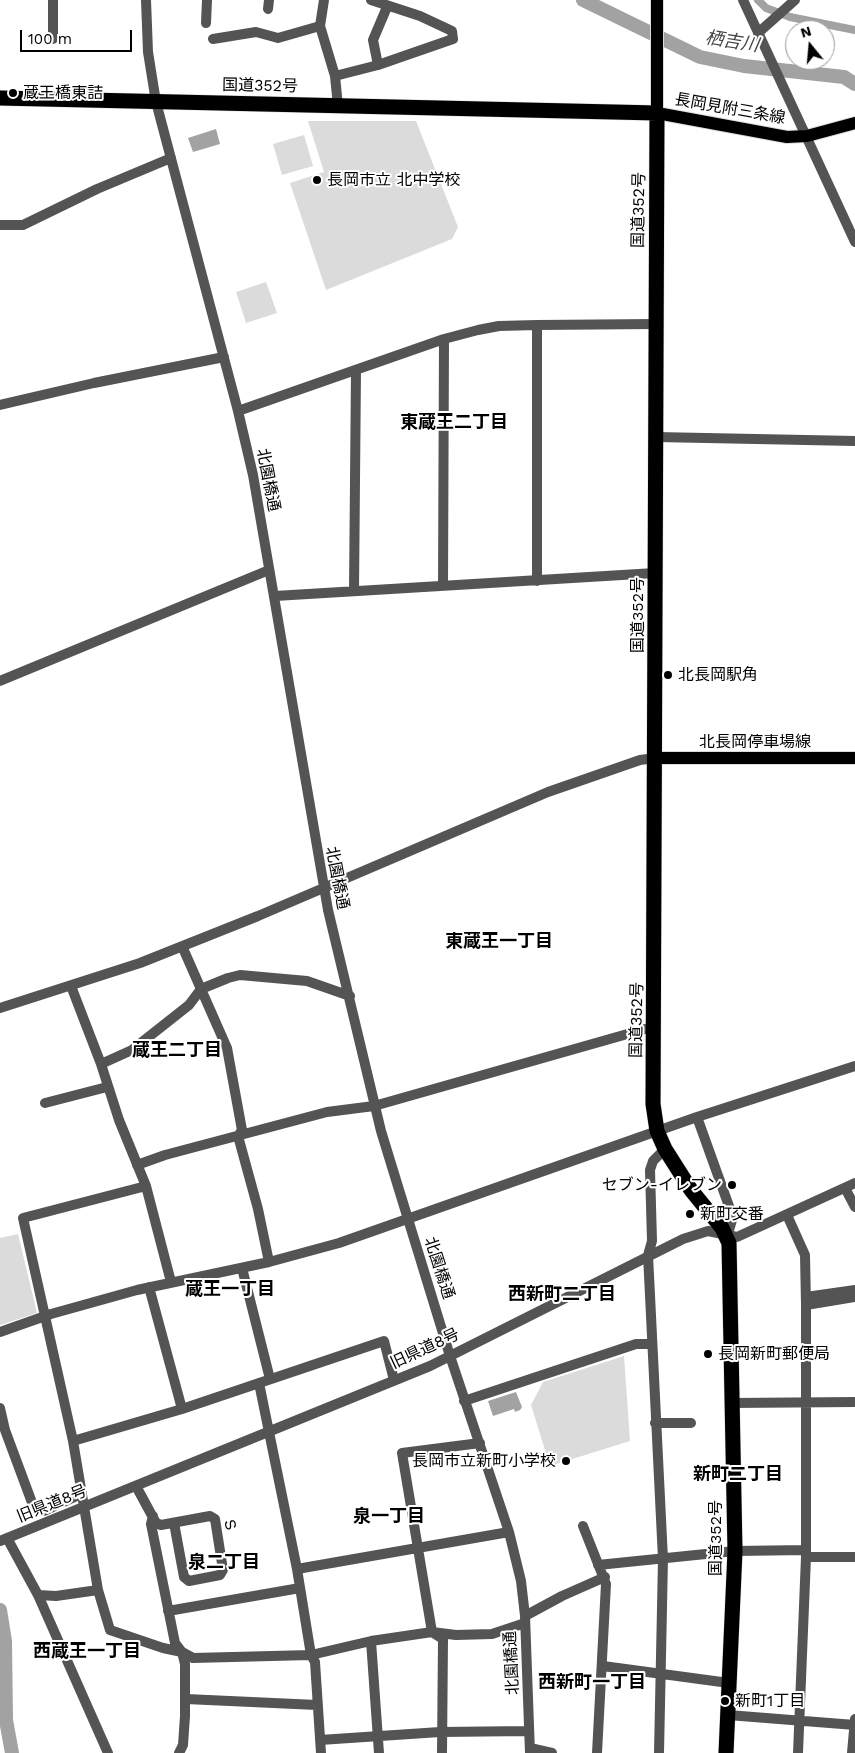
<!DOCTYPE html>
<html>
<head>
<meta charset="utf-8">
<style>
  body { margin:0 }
  #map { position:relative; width:855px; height:1753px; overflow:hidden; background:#fff; font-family:"Work Sans",sans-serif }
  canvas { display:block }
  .north { position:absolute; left:785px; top:20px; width:50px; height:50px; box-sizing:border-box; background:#fff; border:1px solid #999; border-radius:50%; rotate:343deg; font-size:14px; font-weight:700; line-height:20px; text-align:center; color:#000 }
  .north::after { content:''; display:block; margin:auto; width:18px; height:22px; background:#000; clip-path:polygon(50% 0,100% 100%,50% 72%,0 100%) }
  .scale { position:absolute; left:20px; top:30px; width:112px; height:22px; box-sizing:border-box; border:2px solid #000; border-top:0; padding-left:6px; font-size:15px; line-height:18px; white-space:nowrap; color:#000; -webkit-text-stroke:4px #fff; paint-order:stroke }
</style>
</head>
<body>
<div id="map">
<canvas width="855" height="1753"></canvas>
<div class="north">N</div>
<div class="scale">100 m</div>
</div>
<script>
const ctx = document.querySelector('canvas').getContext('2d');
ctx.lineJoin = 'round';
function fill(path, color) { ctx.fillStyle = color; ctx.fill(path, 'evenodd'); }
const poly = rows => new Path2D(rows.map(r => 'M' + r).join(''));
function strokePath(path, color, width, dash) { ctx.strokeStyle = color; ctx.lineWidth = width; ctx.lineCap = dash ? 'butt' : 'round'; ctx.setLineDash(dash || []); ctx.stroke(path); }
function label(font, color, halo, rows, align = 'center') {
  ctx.font = font + ' "Work Sans","Noto Sans JP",sans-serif'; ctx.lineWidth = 4; ctx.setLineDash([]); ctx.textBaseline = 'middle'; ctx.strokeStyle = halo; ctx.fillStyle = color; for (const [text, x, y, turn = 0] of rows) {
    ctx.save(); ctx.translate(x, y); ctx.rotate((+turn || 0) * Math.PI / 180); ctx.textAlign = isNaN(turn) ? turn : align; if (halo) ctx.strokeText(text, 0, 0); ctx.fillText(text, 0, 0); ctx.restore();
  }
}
fill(poly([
  [308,121,416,121,458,227,452,239,326,290,290,183,324,172],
  [304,135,313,166,282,175,273,144],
  [266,282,277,313,246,323,236,292],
  [18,1234,37,1313,0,1325,0,1238],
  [624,1356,630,1441,550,1466,531,1405,543,1382]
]), '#dbdbdb');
fill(poly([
  [216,129,220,144,193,152,188,138],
  [516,1392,522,1407,520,1410,515,1412,514,1409,493,1416,488,1401]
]), '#a2a2a2');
strokePath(poly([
  [758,0,766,8,790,17,855,30]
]), '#a2a2a2', 8);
strokePath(poly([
  [583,0,700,57,744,66,844,77,855,84],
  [0,1610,5,1641,6,1720,12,1753]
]), '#a2a2a2', 14);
const major = poly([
  [657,0,657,113,787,137,807,136,855,123],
  [655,758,855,758]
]);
const highway = poly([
  [0,98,657,113,653,1104,657,1131,665,1149,691,1190,722,1228,729,1243,735,1551,726,1753]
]);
strokePath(major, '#dbdbdb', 14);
strokePath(highway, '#dbdbdb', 16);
strokePath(poly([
  [53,0,53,39],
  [146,0,148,52,156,102,238,411,253,475,328,910,381,1131,450,1356,509,1532,521,1581,525,1616,530,1753],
  [324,0,320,26,335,76,338,106],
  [743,0,855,242],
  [268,9,269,0],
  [206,23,207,0],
  [758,33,795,0],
  [213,39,256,32,278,38,320,26],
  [378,65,373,40,387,7],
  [335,76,378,65,453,39,452,31,420,16,371,0],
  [0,225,23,225,97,189,171,158],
  [537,325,537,581],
  [0,405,94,383,224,357],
  [238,411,444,339,478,330,499,326,537,325,655,324],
  [656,437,855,441],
  [443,586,444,339],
  [354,591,356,370],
  [275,596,655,573],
  [0,681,269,570],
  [182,946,227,1048,242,1130,238,1136,258,1209,269,1262],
  [71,986,101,1064,119,1120,146,1186,171,1282],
  [0,1008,140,963,258,916,548,792,640,760,655,758],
  [101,1064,132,1050,189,1005,201,989,228,978,240,975,307,981,350,996],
  [45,1103,107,1087],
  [697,1117,730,1209,732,1220,727,1237],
  [137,1165,165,1155,327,1112,374,1106,645,1029,655,1029],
  [146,1186,23,1218,73,1441,98,1590,110,1630,163,1648,182,1652,193,1658,311,1655,371,1641,432,1632,456,1635,492,1634,525,1623],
  [845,1188,855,1207],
  [787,1215,805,1255,806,1305,806,1557,798,1753],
  [242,1268,270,1379],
  [149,1287,182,1409],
  [806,1297,855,1290],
  [806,1305,855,1297],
  [0,1332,51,1314,137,1290,269,1262,339,1243,697,1117,855,1066],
  [259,1383,297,1569,311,1655,315,1662,321,1753],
  [464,1401,636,1344,652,1344],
  [732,1403,855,1402],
  [0,1408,5,1430,34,1508,44,1511,81,1494],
  [655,1423,691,1423],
  [73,1441,182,1409,384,1341,394,1380],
  [136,1486,156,1523,161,1525,210,1516,215,1519,223,1570,220,1575,189,1581,184,1577,174,1523],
  [153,1516,151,1524,175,1643,182,1652,185,1664,185,1716,183,1745,179,1753],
  [583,1526,606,1584,597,1753],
  [7,1538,38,1595,108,1753],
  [0,1541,430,1366,683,1239,708,1231,737,1237,855,1183],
  [806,1557,855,1557],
  [598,1565,735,1551,806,1550],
  [297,1569,509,1532],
  [38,1595,56,1596,98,1590],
  [168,1611,300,1588],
  [525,1616,562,1596,605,1577],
  [371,1641,379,1753],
  [603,1666,729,1683],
  [186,1699,317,1705],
  [728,1715,855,1725],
  [320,1740,440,1732,529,1731],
  [530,1748,552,1753],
  [442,1753,443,1639,432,1632,402,1453,480,1443],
  [659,1753,663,1559,648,1255,652,1241,650,1170,653,1161,665,1149],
  [852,1753,855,1719]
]), '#545454', 10);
strokePath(major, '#000', 12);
strokePath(highway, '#000', 15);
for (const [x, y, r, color] of [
  [13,93,5,"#000"],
  [317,180,5,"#000"],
  [668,675,5,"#000"],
  [732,1185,5,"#000"],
  [690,1214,5,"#000"],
  [708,1354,5,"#000"],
  [566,1461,5,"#000"],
  [725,1701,5,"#000"]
]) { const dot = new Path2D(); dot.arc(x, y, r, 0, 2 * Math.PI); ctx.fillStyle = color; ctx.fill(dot); strokePath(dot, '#fff', 2); }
label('16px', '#000', '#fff', [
  ["国道352号",260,86,1],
  ["長岡見附三条線",730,109,10],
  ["国道352号",639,210,-89],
  ["北園橋通",268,480,79],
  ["国道352号",638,615,-90],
  ["北長岡停車場線",755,742],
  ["北園橋通",337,878,79],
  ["国道352号",637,1020,-89],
  ["北園橋通",439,1268,72],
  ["旧県道8号",425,1349,-25],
  ["旧県道8号",52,1504,-22],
  ["S",230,1525,74],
  ["国道352号",716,1538,-90],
  ["北園橋通",512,1663,-93]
]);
label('16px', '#000', '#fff', [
  ["蔵王橋東詰",23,93],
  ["長岡市立 北中学校",327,180],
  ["北長岡駅角",678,675],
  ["セブン-イレブン",722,1185,"right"],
  ["新町交番",700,1214],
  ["長岡新町郵便局",718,1354],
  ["長岡市立新町小学校",556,1461,"right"],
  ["新町1丁目",735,1701]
], 'left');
label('italic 18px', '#434343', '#fff', [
  ["栖吉川",732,42,9]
]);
label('bold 18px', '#000', '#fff', [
  ["東蔵王二丁目",454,423],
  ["東蔵王一丁目",499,942],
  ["蔵王二丁目",177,1051],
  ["蔵王一丁目",230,1290],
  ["西新町二丁目",562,1295],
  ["新町二丁目",738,1475],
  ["泉一丁目",389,1517],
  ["泉二丁目",224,1563],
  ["西蔵王一丁目",87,1652],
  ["西新町一丁目",592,1683]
]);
</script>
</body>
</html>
